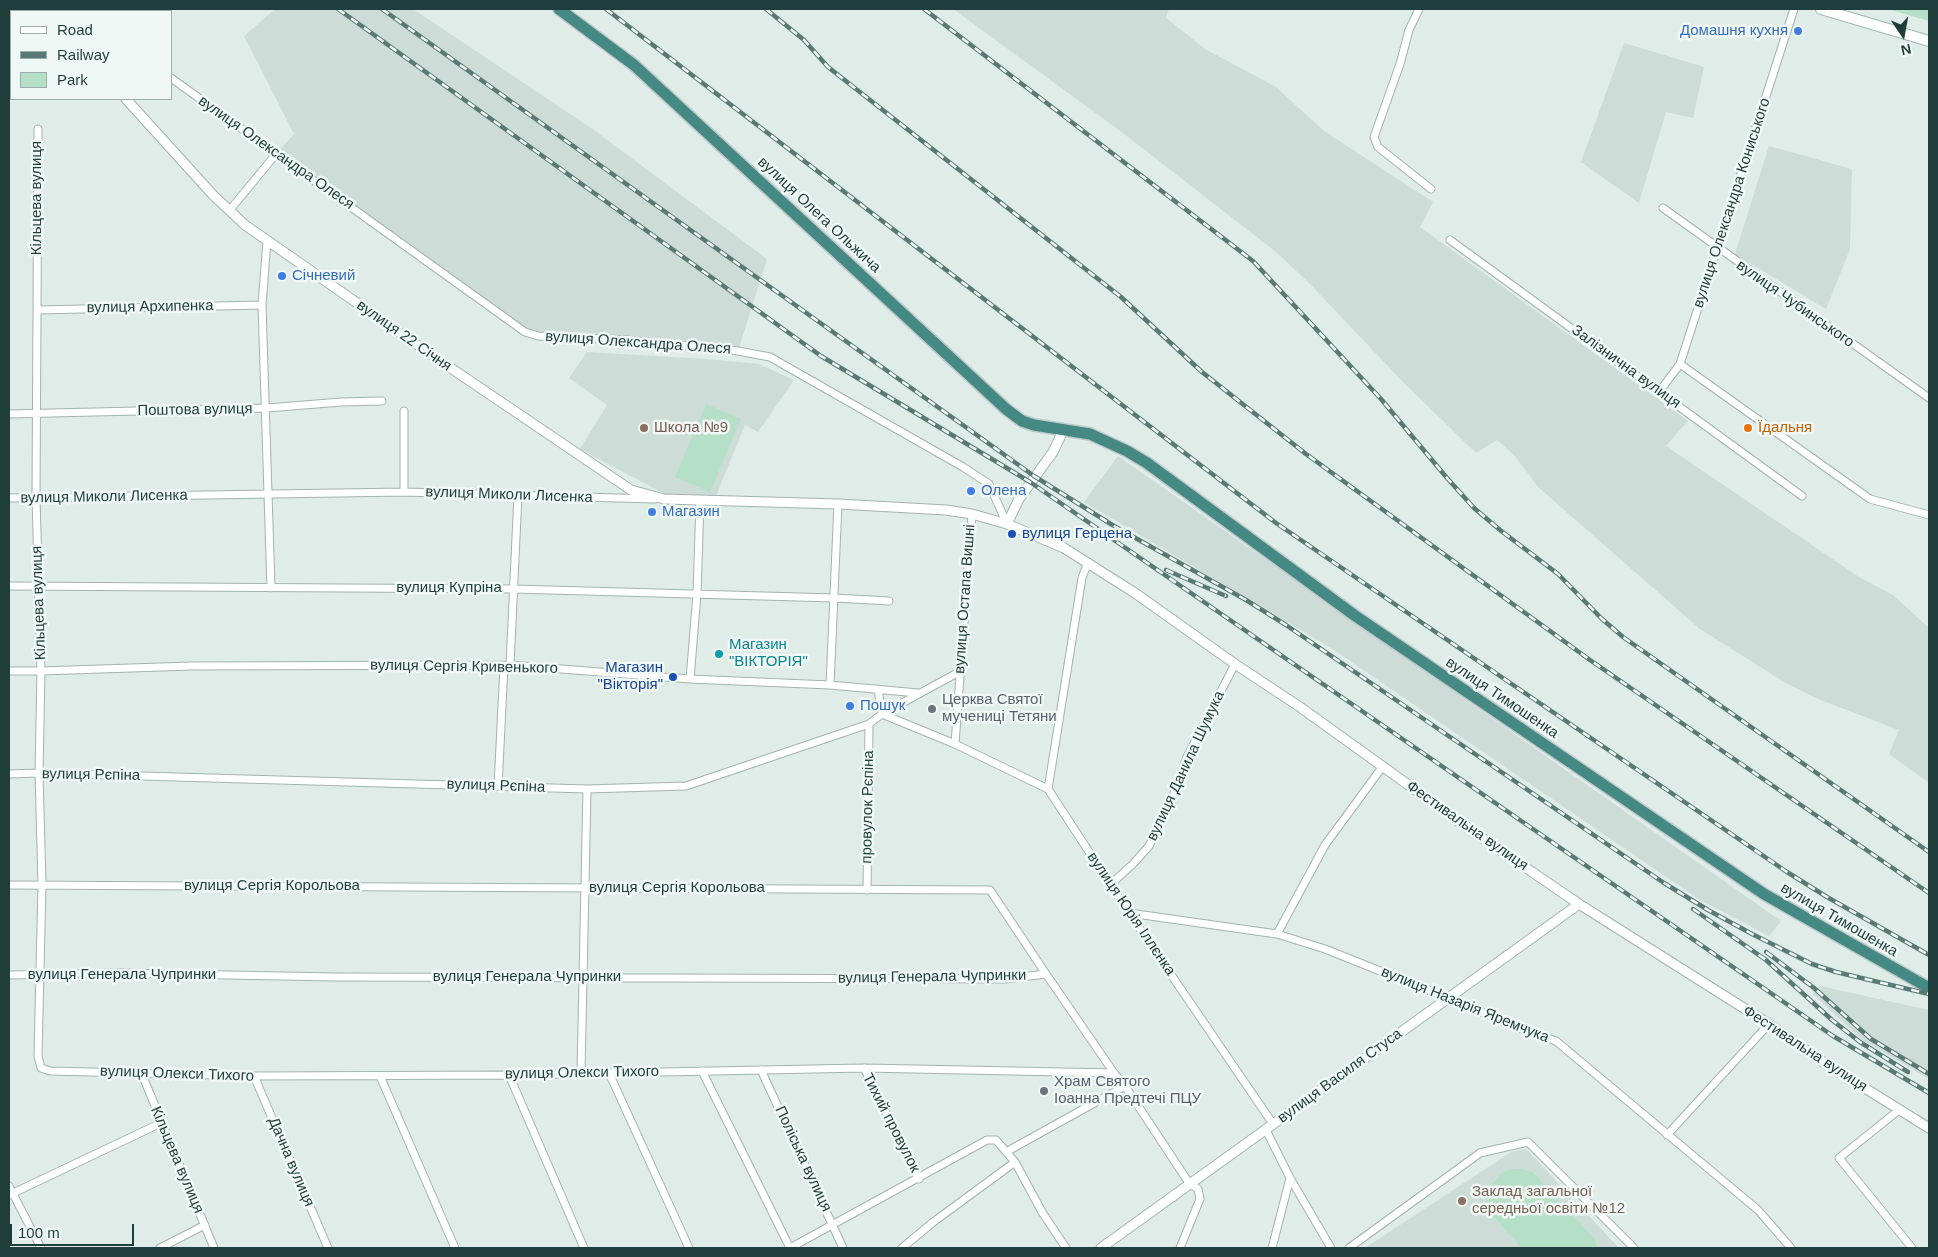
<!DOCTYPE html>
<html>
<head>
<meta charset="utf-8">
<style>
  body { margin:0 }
  #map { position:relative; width:1938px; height:1257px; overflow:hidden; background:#dfece8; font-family:Helvetica,sans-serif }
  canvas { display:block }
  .frame { position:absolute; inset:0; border:10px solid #1f3d3a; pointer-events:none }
  .legend { position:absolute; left:10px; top:10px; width:162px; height:90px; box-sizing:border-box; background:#f0f8f5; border:1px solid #9cadaa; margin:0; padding:6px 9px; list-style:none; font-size:15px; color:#1f3d3a }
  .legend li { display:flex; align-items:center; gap:10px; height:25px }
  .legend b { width:25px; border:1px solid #9cadaa }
  .north { position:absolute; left:1878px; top:10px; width:50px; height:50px; -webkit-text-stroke:4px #f0f8f5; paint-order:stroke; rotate:168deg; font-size:14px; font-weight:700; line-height:20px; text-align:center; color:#1f3d3a }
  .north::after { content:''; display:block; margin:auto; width:18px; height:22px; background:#1f3d3a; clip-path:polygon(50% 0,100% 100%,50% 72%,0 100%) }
  .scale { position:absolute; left:10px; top:1224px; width:124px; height:22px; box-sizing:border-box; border:2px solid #1f3d3a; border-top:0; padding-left:6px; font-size:15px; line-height:18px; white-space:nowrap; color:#1f3d3a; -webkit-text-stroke:4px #f0f8f5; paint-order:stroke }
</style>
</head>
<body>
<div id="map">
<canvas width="1938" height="1257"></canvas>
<div class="frame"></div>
<ul class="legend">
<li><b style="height:6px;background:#fff"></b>Road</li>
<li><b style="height:6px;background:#597975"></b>Railway</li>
<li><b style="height:14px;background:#b6dfc7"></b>Park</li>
</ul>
<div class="north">N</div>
<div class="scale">100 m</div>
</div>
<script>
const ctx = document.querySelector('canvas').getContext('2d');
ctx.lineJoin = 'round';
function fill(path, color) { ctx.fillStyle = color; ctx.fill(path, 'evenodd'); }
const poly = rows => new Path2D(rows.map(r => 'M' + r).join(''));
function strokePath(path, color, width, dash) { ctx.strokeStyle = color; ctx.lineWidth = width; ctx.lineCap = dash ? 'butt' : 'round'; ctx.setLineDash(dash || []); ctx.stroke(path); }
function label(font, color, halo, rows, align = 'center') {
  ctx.font = font + ' Helvetica,sans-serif'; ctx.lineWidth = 5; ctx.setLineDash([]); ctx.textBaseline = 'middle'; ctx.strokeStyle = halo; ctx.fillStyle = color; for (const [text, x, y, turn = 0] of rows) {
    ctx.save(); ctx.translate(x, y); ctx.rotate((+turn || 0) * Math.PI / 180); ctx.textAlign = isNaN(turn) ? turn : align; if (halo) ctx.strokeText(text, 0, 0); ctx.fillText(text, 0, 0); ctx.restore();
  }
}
fill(poly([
  [275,9,413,9,591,128,767,259,738,351,525,332,276,154,294,134,244,36],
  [953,9,1169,9,1166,18,1205,49,1276,87,1324,131,1433,202,1420,227,1688,421,1666,446,1859,577,1893,595,1929,628,1929,783,1889,754,1899,730,1818,699,1784,682,1700,629,1538,487,1515,456,1497,440,1476,453,1405,384,1309,283,1276,252,1119,130],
  [1624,43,1704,67,1693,118,1666,112,1639,203,1581,162],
  [1769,146,1852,169,1850,249,1826,309,1735,254],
  [587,352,706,359,759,364,794,380,758,432,745,425,715,498,665,494,580,449,607,405,569,378],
  [1118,456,1781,921,1769,936,1700,900,1331,648,1084,502],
  [1820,986,1929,1010,1929,1079,1861,1039,1813,994],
  [1526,1149,1619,1248,1598,1248,1595,1239,1534,1173,1495,1179,1490,1188,1487,1198,1491,1214,1521,1248,1365,1248,1511,1152]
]), '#cddcd7');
fill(poly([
  [1888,9,1929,9,1929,21],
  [706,404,741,419,710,492,675,477],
  [1513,1169,1523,1169,1534,1173,1595,1239,1598,1248,1521,1248,1491,1214,1487,1203,1488,1193,1492,1183,1503,1172]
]), '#b6dfc7');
const minor = poly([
  [1419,9,1409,30,1400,64,1374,137,1378,147,1431,189],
  [9,66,11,65],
  [171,78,525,332,538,336,627,340,738,351,770,357,963,467,989,484,1007,524],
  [38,129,36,498,41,671,39,773,42,885,38,1056,41,1068,50,1071,254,1076,509,1075,864,1068,1114,1073],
  [1663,208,1929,398],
  [229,211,276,154],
  [1450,240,1802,496],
  [267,241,262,305,271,588],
  [37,310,262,305],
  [1680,364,1870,499,1929,515],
  [1659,392,1680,364,1794,9],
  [9,414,267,408,341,402,382,401],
  [404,492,404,411],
  [9,498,404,492,654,499],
  [9,586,514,589,834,598,889,601],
  [510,665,518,495],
  [9,671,41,671,191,666,510,665,690,679,830,685,918,693],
  [690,679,697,594,700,501],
  [830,685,838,504],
  [878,689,882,714,955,744,1048,789,1129,913,1273,1124],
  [955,744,972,514],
  [9,774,39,773,587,789,686,786,869,724,882,714,959,672],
  [498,786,504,666],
  [1048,789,1082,578,1088,562],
  [1111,884,1134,863,1149,846,1170,805,1187,757,1235,664],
  [9,885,990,890,1046,974,1114,1073,1125,1086,1189,1183,1198,1189,1200,1199,1180,1248],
  [867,890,869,724],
  [1129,913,1277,934,1325,949,1448,998,1519,1028,1556,1041,1758,1210,1791,1248],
  [1277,934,1325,845,1383,766],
  [9,975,121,973,335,977,1005,979,1046,974],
  [864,1068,919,1179],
  [761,1070,843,1248],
  [702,1071,790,1248],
  [141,1072,214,1248],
  [581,1073,587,789],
  [609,1073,689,1248],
  [509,1075,584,1248],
  [254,1076,328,1248],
  [380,1076,455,1248],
  [1899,1110,1839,1158,1912,1248],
  [1266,1130,1290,1178,1331,1248],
  [1667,1135,1769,1024],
  [1006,1152,1125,1086],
  [9,1186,41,1248],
  [9,1195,161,1123],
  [160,1248,205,1225],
  [790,1248,987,1140,996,1140,1015,1162,1042,1212,1066,1248],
  [902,1248,932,1223,1015,1162],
  [1272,1248,1290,1178],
  [1349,1248,1480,1153,1528,1142,1634,1248]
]);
const tertiary = poly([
  [77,9,78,11],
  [126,99,213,195,245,225,439,360,631,490,664,499,838,504,946,510,972,514,1007,524,1064,548,1135,593,1235,664,1300,707,1478,835,1579,904,1769,1024,1823,1062,1929,1128],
  [1007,524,1019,499,1053,452,1064,429],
  [1101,1248,1579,904]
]);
const secondary = poly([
  [1821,9,1929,41]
]);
const trunk = poly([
  [559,9,634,65,1006,409,1022,421,1034,425,1090,434,1127,451,1147,463,1354,615,1764,894,1929,988]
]);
strokePath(minor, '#a2b4b0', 9);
strokePath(tertiary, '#a2b4b0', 11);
strokePath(secondary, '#9db9b3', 12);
strokePath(trunk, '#c0c9c8', 14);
strokePath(minor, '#fff', 7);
strokePath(tertiary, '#fff', 9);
strokePath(secondary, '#fff', 10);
strokePath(trunk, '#448983', 11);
const rail = poly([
  [338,9,821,356,1030,482,1833,1036,1929,1093],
  [382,9,1034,476,1114,526,1246,600,1286,625,1664,883,1708,910,1752,934,1812,964,1836,972,1929,994],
  [606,9,1276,523,1787,872,1827,897,1929,955],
  [766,9,804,40,828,67,1121,297,1202,372,1306,454,1590,660,1929,893],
  [924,9,1253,261,1381,399,1447,478,1474,508,1500,530,1558,574,1602,619,1623,637,1929,852],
  [1166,570,1226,596],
  [1693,909,1766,960,1832,1020,1860,1042,1908,1072],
  [1766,952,1814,988,1871,1039,1929,1074]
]);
strokePath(rail, '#597975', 4.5);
strokePath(rail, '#f0f8f5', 2.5, [8]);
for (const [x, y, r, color] of [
  [1798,31,5,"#3f7fe0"],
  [282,276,5,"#3f7fe0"],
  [644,428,5,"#8d6e63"],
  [1748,428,5,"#e8710a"],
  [971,491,5,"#3f7fe0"],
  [652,512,5,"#3f7fe0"],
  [1012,534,5,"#1a4fb4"],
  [719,654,5,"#0f9aa8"],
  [673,677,5,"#1a4fb4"],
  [850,706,5,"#3f7fe0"],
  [932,709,5,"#6b7280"],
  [1044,1091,5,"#6b7280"],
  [1462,1201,5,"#8d6e63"]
]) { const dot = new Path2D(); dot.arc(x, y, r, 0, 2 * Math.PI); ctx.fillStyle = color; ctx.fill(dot); strokePath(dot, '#f0f8f5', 2); }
label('15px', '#366cbe', '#f0f8f5', [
  ["Домашня кухня",1788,31,"right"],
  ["Січневий",292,276],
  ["Олена",981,491],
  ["Магазин",662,512],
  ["Пошук",860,706]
], 'left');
label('15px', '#1f3d3a', '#f0f8f5', [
  ["вулиця Олександра Олеся",276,153,35],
  ["Кільцева вулиця",37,198,-90],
  ["вулиця Олександра Кониського",1732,203,-72],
  ["вулиця Олега Ольжича",819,215,43],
  ["вулиця Чубинського",1795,304,35],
  ["вулиця Архипенка",150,307,-1],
  ["вулиця 22 Січня",404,336,35],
  ["вулиця Олександра Олеся",638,343,4],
  ["Залізнична вулиця",1626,367,36],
  ["Поштова вулиця",195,410,-1],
  ["вулиця Миколи Лисенка",509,495,2],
  ["вулиця Миколи Лисенка",104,497,-1],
  ["вулиця Купріна",449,588],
  ["вулиця Остапа Вишні",965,599,-86],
  ["Кільцева вулиця",39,603,-92],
  ["вулиця Сергія Кривенького",464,667,1],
  ["вулиця Тимошенка",1502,698,34],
  ["вулиця Данила Шумука",1186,766,-65],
  ["вулиця Рєпіна",91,775,1],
  ["вулиця Рєпіна",496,786,2],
  ["провулок Рєпіна",868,807,-89],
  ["Фестивальна вулиця",1467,826,35],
  ["вулиця Сергія Корольова",272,886],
  ["вулиця Сергія Корольова",677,888],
  ["вулиця Юрія Іллєнка",1131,914,56],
  ["вулиця Тимошенка",1839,920,30],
  ["вулиця Генерала Чупринки",122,975],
  ["вулиця Генерала Чупринки",527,977],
  ["вулиця Генерала Чупринки",932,977,-1],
  ["вулиця Назарія Яремчука",1465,1005,22],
  ["Фестивальна вулиця",1805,1049,33],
  ["вулиця Олекси Тихого",582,1073,-1],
  ["вулиця Олекси Тихого",177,1074,2],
  ["вулиця Василя Стуса",1340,1076,-36],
  ["Тихий провулок",891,1123,63],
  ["Поліська вулиця",803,1159,65],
  ["Кільцева вулиця",177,1160,67],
  ["Дачна вулиця",291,1162,67]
]);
label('15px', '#785e54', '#f0f8f5', [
  ["Школа №9",654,428],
  ["Заклад загальної",1472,1192],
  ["середньої освіти №12",1472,1209]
], 'left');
label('15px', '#c56008', '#f0f8f5', [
  ["Їдальня",1758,428]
], 'left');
label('15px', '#164399', '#f0f8f5', [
  ["вулиця Герцена",1022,534],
  ["Магазин",663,668,"right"],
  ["\"Вікторія\"",663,685,"right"]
], 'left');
label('15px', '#0d838f', '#f0f8f5', [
  ["Магазин",729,645],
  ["\"ВІКТОРІЯ\"",729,662]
], 'left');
label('15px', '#5b616d', '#f0f8f5', [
  ["Церква Святої",942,700],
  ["мучениці Тетяни",942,717],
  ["Храм Святого",1054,1082],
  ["Іоанна Предтечі ПЦУ",1054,1099]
], 'left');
</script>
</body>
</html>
